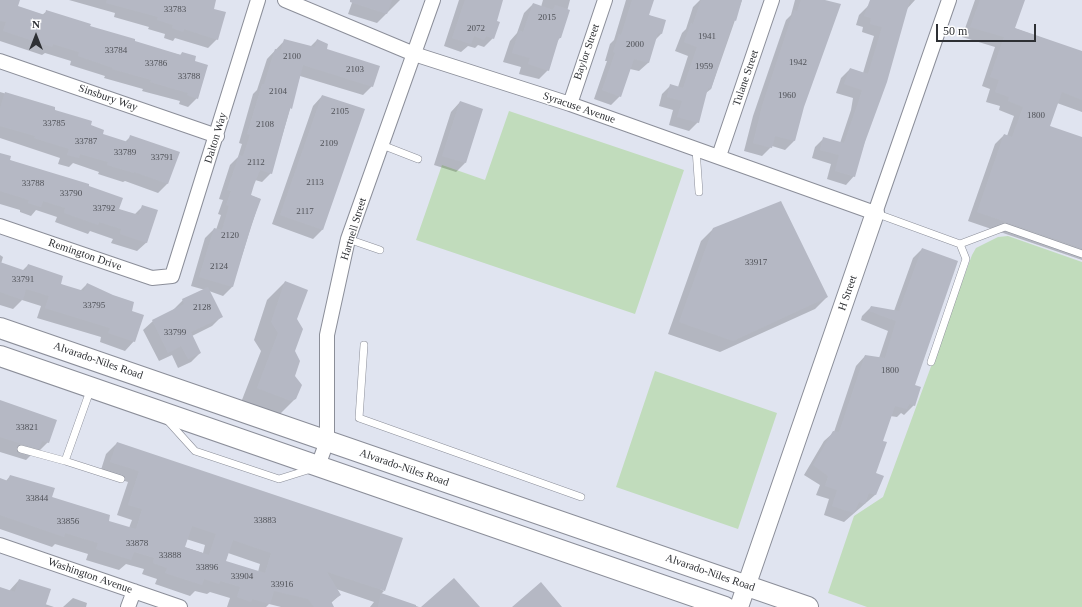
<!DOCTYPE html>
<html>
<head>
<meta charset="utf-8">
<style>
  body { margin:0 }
  #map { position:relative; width:1082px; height:607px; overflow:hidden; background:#e0e4f0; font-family:"Times New Roman",serif }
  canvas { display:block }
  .north { position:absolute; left:16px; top:16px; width:40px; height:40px; -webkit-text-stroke:3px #fff; paint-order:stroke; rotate:0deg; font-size:11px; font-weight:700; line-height:16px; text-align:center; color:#2e3034 }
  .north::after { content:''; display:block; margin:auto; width:14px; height:18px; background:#2e3034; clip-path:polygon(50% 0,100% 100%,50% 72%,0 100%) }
  .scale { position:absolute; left:936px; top:24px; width:100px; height:18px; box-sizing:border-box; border:2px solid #2e3034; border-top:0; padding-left:5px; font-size:12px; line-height:14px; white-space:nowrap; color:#2e3034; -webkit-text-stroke:3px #fff; paint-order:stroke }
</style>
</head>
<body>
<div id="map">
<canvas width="1082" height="607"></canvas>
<div class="north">N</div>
<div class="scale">50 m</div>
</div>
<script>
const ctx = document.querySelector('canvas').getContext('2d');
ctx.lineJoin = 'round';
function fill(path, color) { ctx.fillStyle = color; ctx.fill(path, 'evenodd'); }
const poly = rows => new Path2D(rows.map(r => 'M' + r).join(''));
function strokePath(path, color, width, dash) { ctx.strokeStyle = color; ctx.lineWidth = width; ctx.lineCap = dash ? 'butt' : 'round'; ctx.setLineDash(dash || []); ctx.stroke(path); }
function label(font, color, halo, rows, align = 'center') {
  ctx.font = font + ' "Times New Roman",serif'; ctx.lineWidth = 3; ctx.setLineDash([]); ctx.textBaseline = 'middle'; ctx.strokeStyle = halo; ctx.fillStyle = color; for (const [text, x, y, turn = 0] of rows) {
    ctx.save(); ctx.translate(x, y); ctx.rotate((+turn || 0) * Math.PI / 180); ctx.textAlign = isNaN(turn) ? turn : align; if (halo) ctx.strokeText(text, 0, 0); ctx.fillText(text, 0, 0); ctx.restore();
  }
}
fill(poly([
  [509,111,684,170,635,314,416,240,442,165,485,180],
  [1008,236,1082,262,1082,607,867,607,828,593,854,516,883,497,972,255,976,248,998,237],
  [655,371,777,413,738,529,616,487]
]), '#c1dcbc');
fill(poly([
  [0,0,19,0,17,7,42,15,47,11,133,42,180,55,182,53,193,62,197,98,188,107,179,104,180,101,142,91,143,89,104,78,105,76,70,65,71,61,45,53,42,55,0,41],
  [69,0,212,0,217,39,208,48,175,38,173,41,164,38,165,34,148,29,149,27,114,17,115,13],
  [353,0,400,0,377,23,348,14],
  [459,0,502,0,496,22,493,38,484,47,478,45,475,48,468,46,461,52,444,46],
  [543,0,570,0,560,38,557,41,548,70,539,79,519,74,521,67,503,62,510,41,517,33,524,13,533,4,541,7],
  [626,0,653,0,648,15,665,21,661,34,655,40,648,63,639,71,630,69,620,96,611,105,594,99,607,61,605,61,610,44,614,40],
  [700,0,742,0,711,89,706,93,698,122,689,131,669,125,673,110,659,106,662,94,671,85,678,87,688,56,675,51,682,33,686,29,693,7],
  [795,0,821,0,803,106,794,141,785,150,772,146,762,156,744,151,753,116,786,20,791,15],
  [888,0,915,0,906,10,854,176,846,185,827,179,831,164,812,158,815,147,824,138,840,143,851,110,853,98,836,93,841,78,850,69,863,73,874,36,862,32,863,27,856,25,859,15,868,6,871,7],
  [975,0,1024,0,1014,28,1082,52,1082,112,1057,103,1049,127,1082,138,1082,260,968,221,995,144,1004,135,1007,136,1014,116,999,110,1000,106,986,102,990,89,982,86,995,47,962,37],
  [285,40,310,47,317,40,325,50,372,86,363,95,300,76,271,173,262,182,255,180,250,195,260,199,232,287,223,296,209,291,221,317,212,326,192,336,200,353,191,362,178,368,172,355,159,361,143,330,153,321,173,310,183,300,205,290,191,286,205,238,214,229,216,230,221,215,218,214,223,200,219,199,230,165,238,157,242,144,239,143,253,94,257,90,267,59],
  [0,92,54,108,54,110,89,126,102,135,125,142,131,136,178,153,167,184,158,193,125,181,123,182,98,174,99,172,73,163,69,167,58,164,60,158,0,138],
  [322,96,364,110,322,230,313,239,272,224,313,106],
  [460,102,465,163,456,172,434,165,451,112],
  [0,154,9,160,87,187,118,209,134,215,143,206,147,242,137,251,111,243,113,239,90,231,88,234,55,222,57,217,36,210,31,216,20,212,20,210,0,204],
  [713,229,827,297,815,309,720,352,668,334,701,241],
  [922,249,914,405,904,415,901,413,897,417,890,416,882,441,875,473,875,495,844,522,824,515,829,499,816,495,820,485,804,475,824,441,834,432,856,366,865,356,879,358,888,331,861,320,862,316,871,307,894,311,913,258],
  [0,255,3,257,1,264,22,271,28,265,60,284,80,291,87,284,130,311,134,341,125,351,100,342,101,337,37,318,41,306,22,300,13,309,0,305],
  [285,282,296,319,294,376,295,399,277,417,240,405,261,351,254,340,267,300],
  [0,401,48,442,35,455,32,454,26,460,0,452],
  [117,443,384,591,381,594,419,607,370,607,374,602,336,589,340,595,331,603,333,607,281,607,269,604,266,607,227,607,230,598,210,592,207,594,195,591,190,596,155,584,157,579,142,574,144,569,126,564,119,570,86,560,88,554,55,544,52,547,0,529,0,479,6,481,10,476,51,497,107,522,129,528,132,520,117,515,128,482,100,473,106,454],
  [186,539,205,545,203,553,184,547],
  [228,553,260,564,258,572,225,562],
  [19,580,45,604,54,607,0,607,0,588,9,591],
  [73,598,87,603,86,607,63,607]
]), '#0003');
fill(poly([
  [0,0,20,0,18,6,45,15,46,10,91,24,90,26,135,39,135,41,181,55,182,52,196,56,195,61,208,65,198,99,187,95,188,93,150,82,151,80,112,69,113,68,78,56,79,52,53,44,52,47,3,31,6,22,0,21],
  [107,0,216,0,214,9,226,12,218,40,184,29,183,32,172,28,173,25,157,20,158,17,106,3],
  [350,0,392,0,387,14,350,2],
  [465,0,503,0,497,21,500,22,494,39,486,36,484,40,474,36,471,44,452,38],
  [632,0,654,0,649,15,666,20,662,34,658,33,649,63,634,59,621,97,602,90,615,53,613,52,619,34,621,35],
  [701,0,742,0,736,21,734,20,720,61,711,89,708,88,699,123,677,117,682,101,667,97,670,84,683,88,697,47,684,42,691,23,693,24],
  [801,0,825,0,841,4,804,107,795,141,775,136,772,148,753,143,762,106,794,10,797,11],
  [870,0,910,0,887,82,865,142,855,177,835,171,839,155,820,150,823,137,844,143,859,100,862,90,844,84,850,68,868,74,882,27,870,24,871,18,864,16],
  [980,0,1025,0,1015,28,1082,51,1082,100,1062,92,1050,126,1082,137,1082,248,977,212,1004,134,1012,137,1023,107,1008,101,1009,97,995,92,999,80,990,77,1004,37,970,27],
  [533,3,553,10,555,5,570,10,561,38,559,38,549,71,528,64,530,58,512,53,519,30,523,32],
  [284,39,315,47,317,39,328,44,327,49,380,66,373,87,303,65,292,109,290,108,272,174,260,170,254,185,251,195,261,199,251,226,233,287,199,277,214,228,222,230,229,206,226,205,231,191,227,190,239,155,243,156,250,135,247,134,262,84,264,84,275,49,281,50],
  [5,92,55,107,55,110,92,121,91,125,104,130,103,134,128,142,130,135,180,152,168,184,134,172,134,173,107,165,108,162,80,154,79,158,67,155,69,149,34,138,35,136,0,126,0,109],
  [322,95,365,109,323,230,280,215],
  [460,101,483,109,466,163,442,156],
  [0,153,11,156,10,160,89,184,89,186,123,198,119,209,139,215,142,205,158,210,147,243,120,234,121,229,99,222,98,225,64,213,65,208,43,201,41,207,28,203,29,200,0,191],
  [781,201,828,297,733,341,679,322,713,228],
  [922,248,958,261,915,385,921,387,915,406,909,404,907,409,895,406,883,441,887,442,876,473,884,476,876,495,869,493,865,504,859,502,854,513,832,506,837,490,825,486,828,476,813,465,833,431,839,432,865,355,885,358,896,321,869,311,871,306,899,311],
  [0,262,26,271,28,264,63,276,61,284,84,291,87,283,113,295,134,302,132,311,144,315,135,342,108,333,110,328,45,308,49,296,26,289,23,300,0,292],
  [285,281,308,290,297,319,303,329,295,351,300,361,295,376,302,385,296,399,291,401,257,388,278,333,271,322],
  [208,287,223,317,191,332,201,353,188,359,181,346,168,353,152,320,184,304,182,299],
  [0,400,57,420,49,443,42,441,39,449,0,437],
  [117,442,403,538,385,591,327,572,341,595,331,601,334,607,314,607,308,599,274,591,270,604,252,599,251,602,237,597,240,587,220,581,219,584,204,579,202,585,165,573,167,568,153,563,154,558,134,552,131,560,96,549,98,543,65,533,64,537,0,515,0,478,8,481,10,475,55,488,52,497,110,515,109,521,136,529,142,509,128,505,139,471,110,462],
  [192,526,216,534,209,555,185,547],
  [233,540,271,553,265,573,226,561],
  [454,578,480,607,421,607],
  [19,579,51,589,45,607,0,607,0,587,15,592],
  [541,582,562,607,512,607],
  [381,593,416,605,416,607,378,607]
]), '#b5b8c4');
const service = poly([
  [382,145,418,159],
  [696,149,699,192],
  [875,213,960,244,1005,227,1082,254],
  [348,239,380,250],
  [364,345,359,418,581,497],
  [931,362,966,259,960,244],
  [91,388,65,461,121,479],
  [167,420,195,451,279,479,311,469],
  [21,449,65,461]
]);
const minor = poly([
  [285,0,414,54,570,104,875,213,949,0],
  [0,61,217,136],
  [570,104,605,0],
  [719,156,772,0],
  [0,226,152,278,172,276,258,0],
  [318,466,327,441,327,335,348,239,433,0],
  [0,545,180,607],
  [128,607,134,591]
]);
const tertiary = poly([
  [739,607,875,213]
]);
const secondary = poly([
  [0,328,808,607],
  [0,356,725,607]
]);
strokePath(service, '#8b8e99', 8);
strokePath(minor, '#8b8e99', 16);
strokePath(tertiary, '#8b8e99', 20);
strokePath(secondary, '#8b8e99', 22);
strokePath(service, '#fff', 7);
strokePath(minor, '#fff', 14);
strokePath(tertiary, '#fff', 18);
strokePath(secondary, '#fff', 20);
label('9px', '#505258', null, [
  ["33783",175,10],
  ["2015",547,18],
  ["2072",476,29],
  ["1941",707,37],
  ["2000",635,45],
  ["33784",116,51],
  ["2100",292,57],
  ["1942",798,63],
  ["33786",156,64],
  ["1959",704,67],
  ["2103",355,70],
  ["33788",189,77],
  ["2104",278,92],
  ["1960",787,96],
  ["2105",340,112],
  ["1800",1036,116],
  ["33785",54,124],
  ["2108",265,125],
  ["33787",86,142],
  ["2109",329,144],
  ["33789",125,153],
  ["33791",162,158],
  ["2112",256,163],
  ["2113",315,183],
  ["33788",33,184],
  ["33790",71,194],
  ["33792",104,209],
  ["2117",305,212],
  ["2120",230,236],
  ["33917",756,263],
  ["2124",219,267],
  ["33791",23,280],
  ["33795",94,306],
  ["2128",202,308],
  ["33799",175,333],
  ["1800",890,371],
  ["33821",27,428],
  ["33844",37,499],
  ["33883",265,521],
  ["33856",68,522],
  ["33878",137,544],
  ["33888",170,556],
  ["33896",207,568],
  ["33904",242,577],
  ["33916",282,585]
]);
label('11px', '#2e3034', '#fff', [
  ["Baylor Street",587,52,-71],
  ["Tulane Street",746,78,-71],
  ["Sinsbury Way",108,98,19],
  ["Syracuse Avenue",579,108,19],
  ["Dalton Way",216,138,-73],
  ["Hartnell Street",354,229,-73],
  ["Remington Drive",85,255,19],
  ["H Street",848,293,-71],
  ["Alvarado-Niles Road",98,361,19],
  ["Alvarado-Niles Road",404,468,19],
  ["Alvarado-Niles Road",710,573,19],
  ["Washington Avenue",90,576,19]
]);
</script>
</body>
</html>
